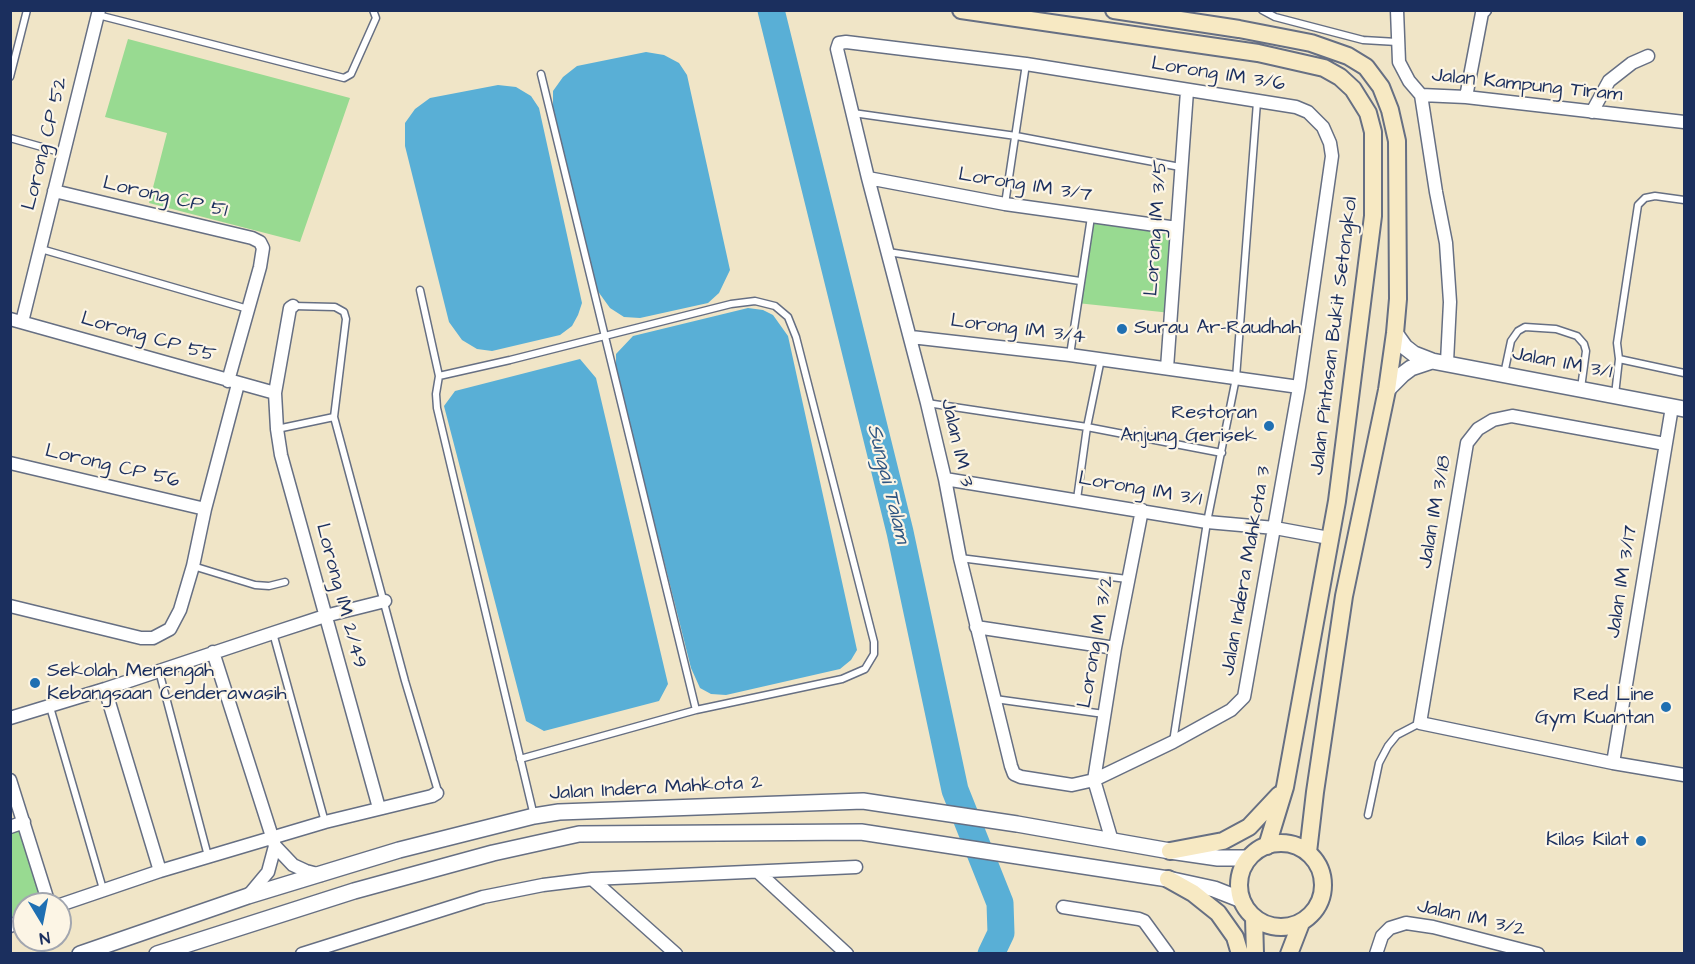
<!DOCTYPE html>
<html>
<head>
<meta charset="utf-8">
<style>
  body { margin:0 }
  #map { position:relative; width:1695px; height:964px; overflow:hidden; background:#f0e5c7; font-family:"Architects Daughter",sans-serif }
  canvas { display:block }
  .frame { position:absolute; inset:0; border:12px solid #1b2f5e; pointer-events:none }
  .north { position:absolute; left:12px; top:892px; width:60px; height:60px; box-sizing:border-box; background:#fcf5e5; border:2px solid #a2a6af; border-radius:50%; rotate:170deg; font-size:16px; font-weight:700; line-height:24px; text-align:center; color:#1b2f5e }
  .north::after { content:''; display:block; margin:auto; width:21px; height:27px; background:#1f6fb2; clip-path:polygon(50% 0,100% 100%,50% 72%,0 100%) }
</style>
</head>
<body>
<div id="map">
<canvas width="1695" height="964"></canvas>
<div class="frame"></div>
<div class="north">N</div>
</div>
<script>
const ctx = document.querySelector('canvas').getContext('2d');
ctx.lineJoin = 'round';
function fill(path, color) { ctx.fillStyle = color; ctx.fill(path, 'evenodd'); }
const poly = rows => new Path2D(rows.map(r => 'M' + r).join(''));
function strokePath(path, color, width, dash) { ctx.strokeStyle = color; ctx.lineWidth = width; ctx.lineCap = dash ? 'butt' : 'round'; ctx.setLineDash(dash || []); ctx.stroke(path); }
function label(font, color, halo, rows, align = 'center') {
  ctx.font = font + ' "Architects Daughter",sans-serif'; ctx.lineWidth = 4.5; ctx.setLineDash([]); ctx.textBaseline = 'middle'; ctx.strokeStyle = halo; ctx.fillStyle = color; for (const [text, x, y, turn = 0] of rows) {
    ctx.save(); ctx.translate(x, y); ctx.rotate((+turn || 0) * Math.PI / 180); ctx.textAlign = isNaN(turn) ? turn : align; if (halo) ctx.strokeText(text, 0, 0); ctx.fillText(text, 0, 0); ctx.restore();
  }
}
fill(poly([
  [128,39,350,98,300,242,149,203,167,133,105,117],
  [1091,217,1177,228,1171,313,1077,303],
  [18,820,44,903,24,904,24,912,11,918,10,823]
]), '#98da91');
fill(poly([
  [646,52,664,55,679,63,687,75,730,270,719,293,708,303,640,318,624,317,610,308,597,290,553,114,553,91,563,77,577,66],
  [498,85,516,87,531,96,539,108,582,303,578,315,572,326,560,335,492,351,477,349,462,340,449,322,405,146,405,123,415,109,430,98],
  [748,308,763,310,773,315,788,336,857,650,851,660,840,669,726,695,711,694,700,688,691,668,616,370,616,354,633,336],
  [580,359,596,378,668,684,659,701,544,731,526,721,444,406,455,391]
]), '#59afd6');
strokePath(poly([
  [771,10,900,532,955,790,1000,903,1001,933,991,954]
]), '#59afd6', 27);
const service = poly([
  [1262,10,1275,17,1363,40,1397,42],
  [98,15,344,78,351,74,376,18,373,10],
  [541,74,696,710],
  [10,77,27,10],
  [853,113,1016,136,1180,167],
  [10,138,63,153],
  [1005,204,1026,64],
  [41,249,248,309],
  [888,252,1080,281],
  [420,290,439,376,436,394,437,408,534,816],
  [293,306,335,307,344,312,346,319,334,417,405,681,437,788,437,793],
  [1070,355,1091,217],
  [1619,359,1684,373],
  [1504,374,1511,341,1518,331,1525,327,1556,329,1577,336,1584,344,1586,351,1581,388],
  [439,376,510,360,731,304,755,301,775,306,788,317,796,337,874,642,874,654,865,669,842,679,696,710,520,759],
  [1615,395,1619,359,1617,343,1638,205,1645,198,1655,196,1684,200],
  [927,403,1087,427,1222,453],
  [277,429,334,417],
  [1077,499,1087,427,1101,359],
  [960,558,1127,579],
  [193,566,255,585,269,586,285,582],
  [273,633,325,822],
  [159,671,208,856],
  [995,699,1104,714],
  [50,707,103,889],
  [1173,742,1207,522,1236,378,1257,102],
  [1368,815,1379,763,1388,746,1397,735,1420,723]
]);
const minor = poly([
  [1397,10,1399,62,1409,81,1421,95,1466,97,1684,122],
  [846,42,1026,64,1296,107,1308,112,1323,127,1330,143,1332,156,1299,387,1244,697,1231,710,1173,742,1094,780,1072,785,1021,777,1014,774,1011,766,960,558,945,479,927,403,868,178,837,49,839,43,846,42],
  [1421,95,1436,192,1446,243,1450,302,1447,362],
  [1466,97,1482,13,1485,10],
  [1592,112,1609,81,1632,63,1648,56],
  [868,178,1005,204,1177,228],
  [54,191,252,238,260,242,263,248,260,267,228,381],
  [293,306,290,308,275,393,277,429,281,455,379,808],
  [10,319,275,393],
  [22,322,99,10],
  [911,337,1070,355,1299,387],
  [1167,368,1187,91],
  [1665,444,1512,416,1493,420,1478,429,1467,443,1420,723,1613,763,1684,775],
  [10,463,205,509],
  [945,479,1207,522,1275,528,1329,538],
  [10,606,141,638,153,638,170,629,180,610,193,566,205,509,238,384],
  [976,627,1115,648],
  [213,652,275,846,268,872,248,896],
  [105,689,160,871],
  [10,718,105,689,273,633,325,616,385,601],
  [1613,763,1672,407],
  [10,780,49,904],
  [10,827,24,822],
  [1112,841,1094,780,1115,648,1142,510],
  [275,846,293,865,306,871,321,875],
  [758,872,847,954],
  [592,879,676,954],
  [60,905,160,871,325,822,432,796,437,793],
  [1063,907,1139,919,1144,921,1168,954],
  [10,926,24,920],
  [302,954,483,897,543,885,592,879,856,867],
  [1376,954,1382,936,1390,928,1406,923,1433,927,1538,954]
]);
const tertiary = poly([
  [1395,333,1405,347,1414,354,1432,361,1684,409],
  [1387,390,1403,374,1411,368,1432,361],
  [80,954,248,896,399,850,534,816,559,812,863,801,1017,824,1170,851,1218,858,1249,858],
  [157,954,354,891,493,853,579,834,861,832,1168,879,1214,889,1242,900]
]);
const secondary = poly([
  [961,10,1258,53,1324,68,1340,77,1353,89,1368,113,1373,132,1373,216,1337,501,1285,787,1267,846],
  [1114,10,1239,29,1311,43,1348,56,1366,67,1381,87,1390,110,1397,141,1398,299,1395,333,1387,390,1344,596,1315,792,1308,852],
  '1239 885a42 42 0 1 1 84 0a42 42 0 1 1-84 0Z',
  [1170,851,1223,841,1249,827,1279,795],
  [1168,879,1193,893,1218,913,1235,937,1240,954],
  [1254,918,1255,954],
  [1289,954,1301,923]
]);
strokePath(service, '#666f83', 9);
strokePath(minor, '#666f83', 15);
strokePath(tertiary, '#666f83', 18);
strokePath(secondary, '#666f83', 20);
strokePath(service, '#fff', 6);
strokePath(minor, '#fff', 12);
strokePath(tertiary, '#fff', 15);
strokePath(secondary, '#f7e9c3', 16);
for (const [x, y, r, color] of [
  [1122,329,6,"#1f6fb2"],
  [1269,426,6,"#1f6fb2"],
  [35,683,6,"#1f6fb2"],
  [1666,707,6,"#1f6fb2"],
  [1641,841,6,"#1f6fb2"]
]) { const dot = new Path2D(); dot.arc(x, y, r, 0, 2 * Math.PI); ctx.fillStyle = color; ctx.fill(dot); strokePath(dot, '#fcf5e5', 2); }
label('20px', '#1b2f5e', '#fcf5e5', [
  ["Lorong IM 3/6",1218,75,9],
  ["Jalan Kampung Tiram",1527,86,6],
  ["Lorong CP 52",46,144,-76],
  ["Lorong IM 3/7",1025,186,9],
  ["Lorong CP 51",165,198,13],
  ["Lorong IM 3/5",1157,228,-86],
  ["Lorong IM 3/4",1018,330,7],
  ["Jalan Pintasan Bukit Setongkol",1335,336,-83],
  ["Lorong CP 55",148,338,16],
  ["Jalan IM 3/1",1562,364,11],
  ["Jalan IM 3",956,443,77],
  ["Lorong CP 56",112,467,13],
  ["Lorong IM 3/1",1140,490,10],
  ["Jalan IM 3/18",1436,512,-80],
  ["Jalan Indera Mahkota 3",1247,571,-80],
  ["Jalan IM 3/17",1623,582,-81],
  ["Lorong IM 2/49",340,596,75],
  ["Lorong IM 3/2",1097,642,-80],
  ["Jalan Indera Mahkota 2",656,789,-3],
  ["Jalan IM 3/2",1471,919,13]
]);
label('20px', '#1b2f5e', '#fcf5e5', [
  ["Surau Ar-Raudhah",1134,329,"left"],
  ["Restoran",1257,414],
  ["Anjung Gerisek",1257,437],
  ["Sekolah Menengah",47,672,"left"],
  ["Kebangsaan Cenderawasih",47,695,"left"],
  ["Red Line",1654,696],
  ["Gym Kuantan",1654,719],
  ["Kilas Kilat",1629,841]
], 'right');
label('italic 21px', '#2e5582', '#fcf5e5', [
  ["Sungai Talam",887,484,76]
]);
</script>
</body>
</html>
